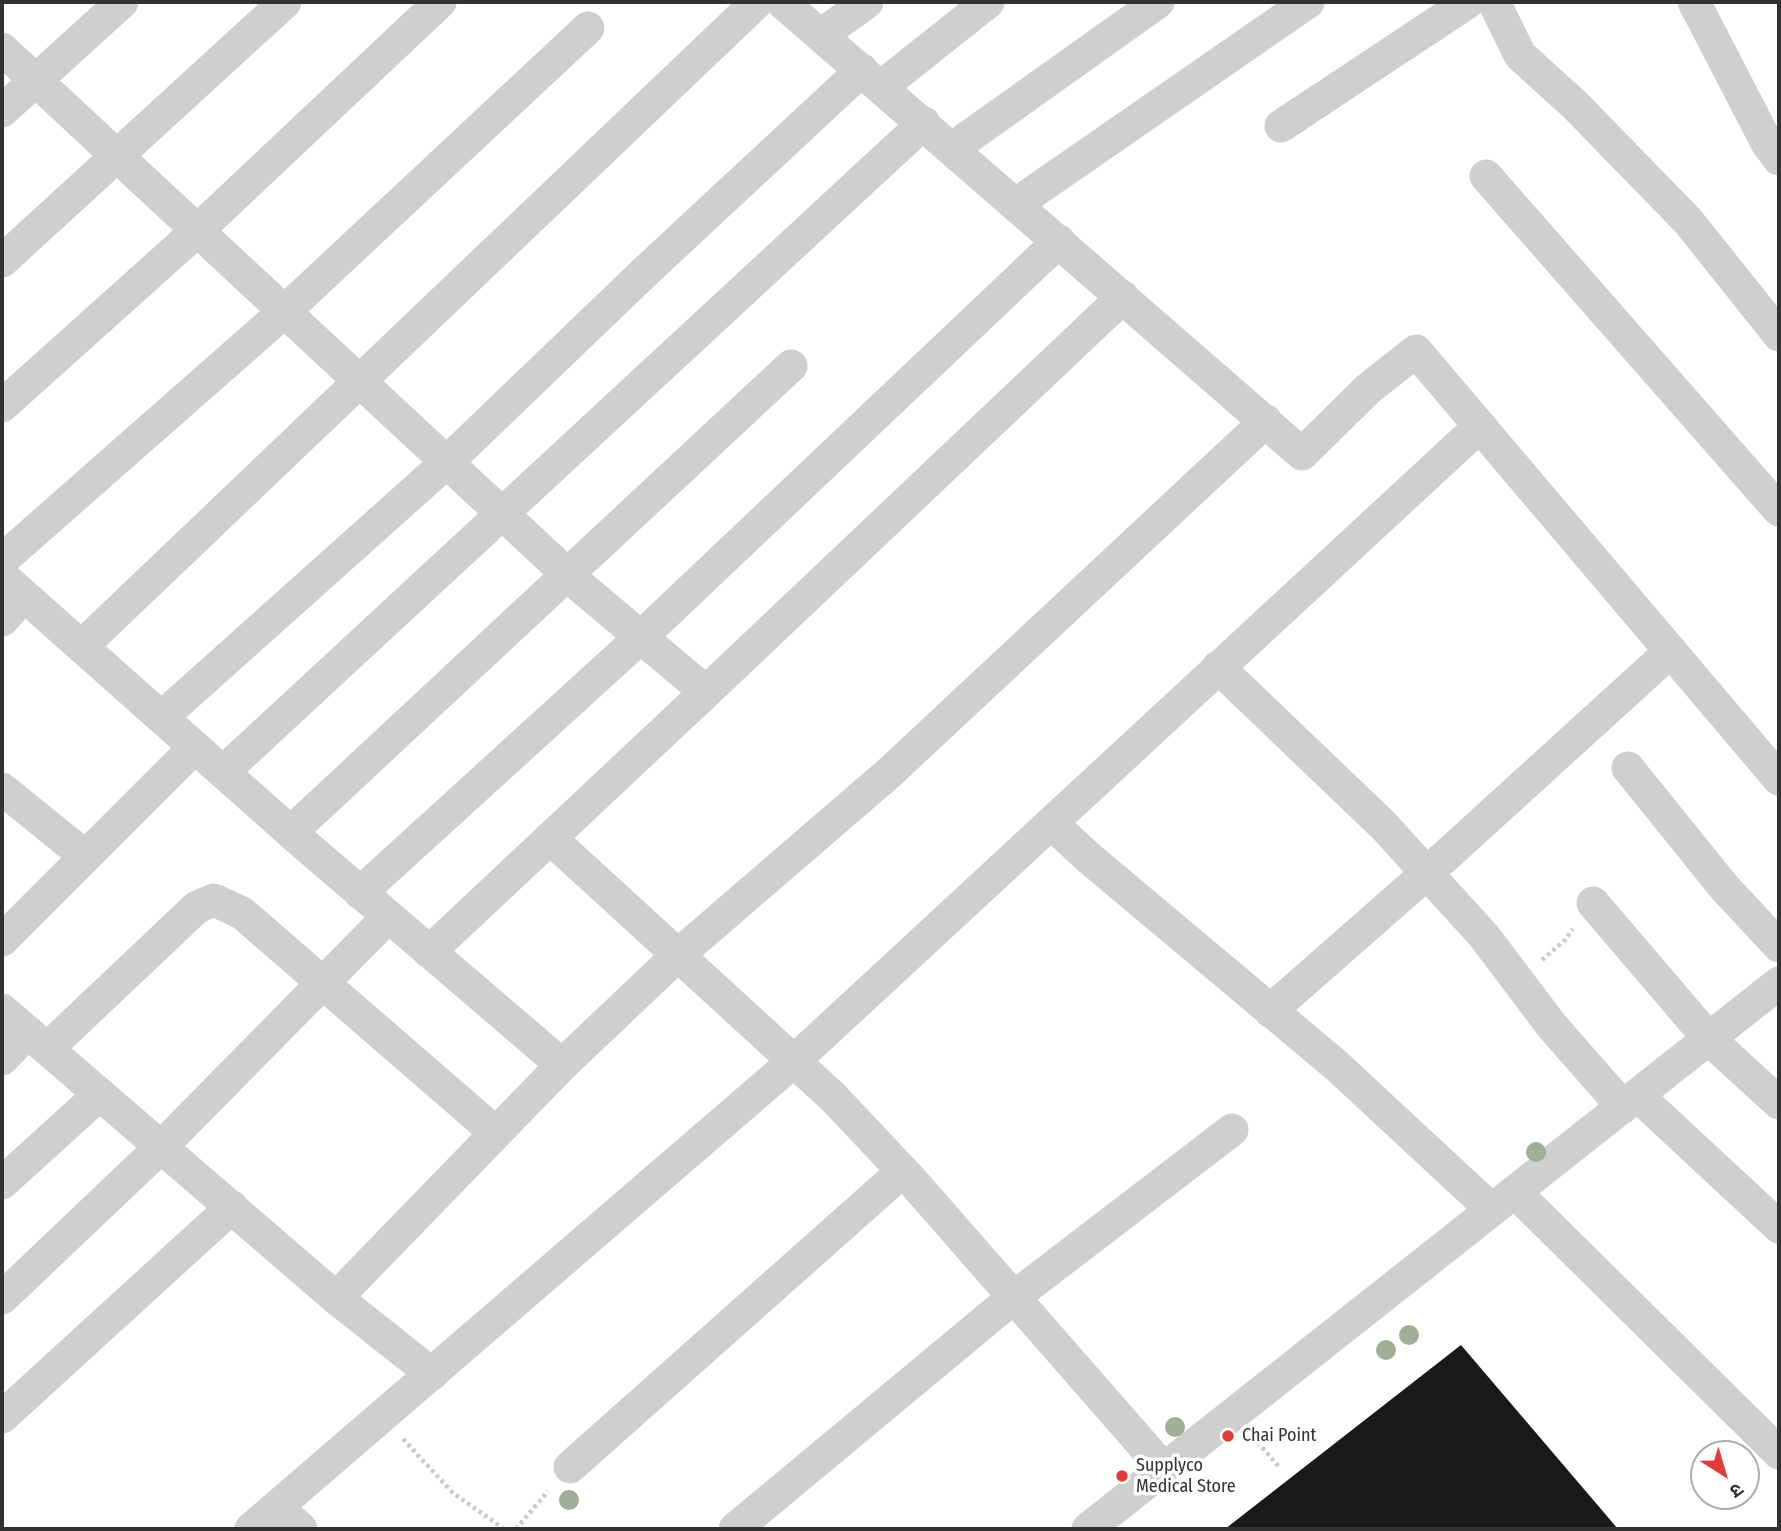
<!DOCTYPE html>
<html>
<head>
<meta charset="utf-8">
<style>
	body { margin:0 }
	#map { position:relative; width:1781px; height:1531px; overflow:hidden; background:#fff; font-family:"Fira Sans Condensed","Noto Sans Devanagari",sans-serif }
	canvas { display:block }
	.frame { position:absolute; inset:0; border:4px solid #323232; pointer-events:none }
	.north { position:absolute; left:1690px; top:1440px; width:70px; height:70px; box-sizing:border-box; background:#fff; border:2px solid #adadad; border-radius:50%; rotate:143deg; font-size:19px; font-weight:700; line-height:28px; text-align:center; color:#323232 }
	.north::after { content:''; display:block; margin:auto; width:24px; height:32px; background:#e33a3a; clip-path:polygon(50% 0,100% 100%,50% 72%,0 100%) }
</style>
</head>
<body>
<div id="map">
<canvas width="1781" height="1531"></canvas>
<div class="frame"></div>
<div class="north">उ</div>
</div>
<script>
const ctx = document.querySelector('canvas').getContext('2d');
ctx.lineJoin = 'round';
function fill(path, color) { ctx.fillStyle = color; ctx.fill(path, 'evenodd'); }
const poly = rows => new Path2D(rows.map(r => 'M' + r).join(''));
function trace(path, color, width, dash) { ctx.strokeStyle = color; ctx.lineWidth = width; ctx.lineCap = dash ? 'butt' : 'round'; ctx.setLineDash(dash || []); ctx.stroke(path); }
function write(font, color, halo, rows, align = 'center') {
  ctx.font = font + ' "Fira Sans Condensed",sans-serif'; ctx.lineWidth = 7; ctx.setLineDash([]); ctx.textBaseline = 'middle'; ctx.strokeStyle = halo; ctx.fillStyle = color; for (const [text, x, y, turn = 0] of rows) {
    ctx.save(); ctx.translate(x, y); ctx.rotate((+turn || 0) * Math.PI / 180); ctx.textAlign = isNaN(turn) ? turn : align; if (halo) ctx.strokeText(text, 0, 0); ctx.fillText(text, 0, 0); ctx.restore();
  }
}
const building = poly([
	[1461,1345,1618,1529,1225,1529]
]);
const path = poly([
	[1542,960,1565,940,1573,929],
	[1253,1437,1280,1468],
	[403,1439,453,1493,504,1529],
	[516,1529,548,1491]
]);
const street = poly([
	[782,2,1302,454,1368,389,1416,351,1779,779],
	[1494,2,1520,55,1575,105,1688,221,1779,335],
	[1694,2,1767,143,1779,159],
	[821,35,867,2],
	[2,49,580,586,706,692,429,952],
	[881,87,988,2],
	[2,111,122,2],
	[1281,126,1468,2],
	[953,148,1158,2],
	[1486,176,1779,510],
	[1016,204,1308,2],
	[2,261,285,2],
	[2,406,198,230,440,2],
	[2,560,285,311,588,28],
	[2,576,304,844,562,1065],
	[2,620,24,596],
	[82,646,757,2],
	[1218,667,1384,826,1484,936,1552,1026,1623,1107],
	[706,692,1123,297],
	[162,717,447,462,647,270,862,70],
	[1628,768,1724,887,1779,946],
	[223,772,924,123],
	[2,789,85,856],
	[1051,823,1089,858,1337,1066,1492,1210],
	[291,832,791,366],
	[550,838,833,1097,914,1183,1164,1469],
	[360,893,641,637,1059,241],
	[1593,903,1709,1039,1779,1103],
	[2,940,195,747],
	[2,1010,336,1298,432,1374],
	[1270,1011,1427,873,1671,651],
	[47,1049,197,907,214,900,242,913,496,1133],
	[2,1059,28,1032],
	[1637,1095,1779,1227],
	[2,1183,100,1094],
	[1515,1192,1779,1453],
	[2,1298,161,1147,388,917],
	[336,1298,562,1065,678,955,889,773,1266,421],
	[2,1417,232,1207],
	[570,1467,903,1171],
	[277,1507,301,1529],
	[251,1529,794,1061,1480,426],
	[735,1529,1014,1297,1232,1130],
	[1088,1529,1779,983]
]);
const trees = [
	[1536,1152],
	[1409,1335],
	[1386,1350],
	[1175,1427],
	[569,1500]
];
const markers = [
	[1228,1436,7,"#e33a3a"],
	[1122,1476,7,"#e33a3a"]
];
const poiNames = [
	["Chai Point",1242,1436],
	["Supplyco",1136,1466],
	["Medical Store",1136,1487]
];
fill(building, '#191919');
trace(path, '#ccc', 4.5, [3.5, 3.5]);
trace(street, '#cfcfcf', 33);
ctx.fillStyle = '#a0af95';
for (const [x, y] of trees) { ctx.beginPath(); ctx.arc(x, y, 10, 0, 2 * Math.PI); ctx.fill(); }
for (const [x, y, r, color] of markers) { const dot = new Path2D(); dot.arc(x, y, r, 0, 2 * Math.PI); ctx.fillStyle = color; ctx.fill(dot); trace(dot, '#fff', 2.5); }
write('18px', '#323232', '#fff', poiNames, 'left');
</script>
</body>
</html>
